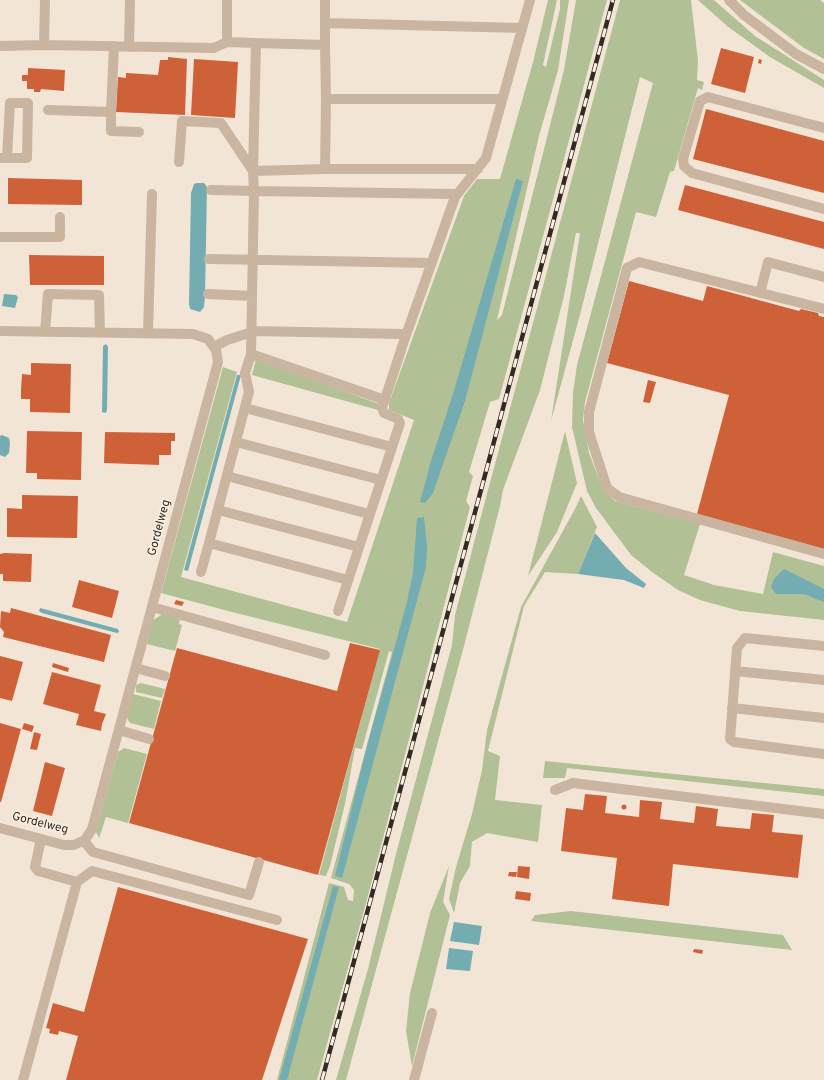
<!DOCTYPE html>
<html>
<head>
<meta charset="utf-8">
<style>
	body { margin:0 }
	canvas { display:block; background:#f2e5d6 }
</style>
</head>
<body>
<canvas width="824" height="1080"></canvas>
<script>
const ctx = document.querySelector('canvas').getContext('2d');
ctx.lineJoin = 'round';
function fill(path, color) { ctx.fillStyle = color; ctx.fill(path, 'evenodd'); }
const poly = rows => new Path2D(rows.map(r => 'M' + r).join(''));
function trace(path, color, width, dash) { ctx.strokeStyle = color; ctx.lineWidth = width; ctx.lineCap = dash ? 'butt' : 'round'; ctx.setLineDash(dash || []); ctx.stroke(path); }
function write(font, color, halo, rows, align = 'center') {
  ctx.font = font + ' Overpass,sans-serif'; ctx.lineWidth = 3; ctx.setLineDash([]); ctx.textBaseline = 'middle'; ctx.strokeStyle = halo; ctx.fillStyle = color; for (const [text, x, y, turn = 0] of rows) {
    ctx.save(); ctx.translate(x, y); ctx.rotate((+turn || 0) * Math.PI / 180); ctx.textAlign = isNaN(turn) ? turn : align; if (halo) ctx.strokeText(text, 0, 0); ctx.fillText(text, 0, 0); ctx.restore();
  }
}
const green = poly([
	[548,0,557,0,543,65,546,67,560,9,560,0,569,0,558,70,539,136,497,320,502,315,564,70,576,0,607,0,499,399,490,402,469,472,473,476,466,501,470,507,366,903,317,1080,277,1080,329,883,344,887,348,900,353,901,354,890,349,884,331,878,392,652,389,651,362,749,355,748,345,804,330,866,326,876,319,875,380,649,228,611,161,593,223,367,237,372,181,577,347,622,414,420,389,410,389,403,464,196,477,179,500,179,533,62],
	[620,0,691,0,698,61,697,80,704,82,702,90,698,88,674,171,670,172,656,217,636,212,585,402,583,420,589,453,603,490,615,501,700,524,684,575,714,585,763,594,773,552,824,566,824,620,740,611,700,600,678,590,652,572,631,555,596,508,587,491,572,427,573,393,577,365,653,83,640,77,581,311,551,421,580,233,576,233,564,296,540,390,503,490,500,506,464,646,346,1080,336,1080,368,969,397,850,452,645,455,615,484,505],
	[698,0,714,0,755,36,824,80,824,88,770,57,727,26],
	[740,0,820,0,824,3,824,59,804,48],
	[256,359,379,404,378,410,252,375],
	[565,431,577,483,557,532,528,576],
	[581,496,597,527,578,574,545,572,524,606,488,751,500,756,495,800,542,805,538,842,487,833,472,842,470,866,460,883,454,913,449,899,456,867,472,814,482,770,487,730,521,607,575,509],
	[163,614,180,619,179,624,182,625,175,651,147,644,153,620],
	[141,683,165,689,162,698,136,692,136,685],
	[133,694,161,701,154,729,130,723,128,720,127,717],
	[124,748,147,754,128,823,106,817,99,838,96,832,118,752],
	[545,761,824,789,824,796,567,768,565,778,543,778],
	[449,866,443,902,450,915,412,1066,406,1031,410,993,430,913],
	[571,911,783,935,792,950,531,921,535,915]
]);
const water = poly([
	[516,179,523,181,465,401,433,493,425,503,420,502,431,461,453,394],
	[197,183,204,183,207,187,205,296,204,307,200,312,190,309,189,304,191,193,194,184],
	[4,294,16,295,18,297,15,308,2,306],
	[106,344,108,347,107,411,105,413,102,412,103,346],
	[237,375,241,375,188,571,184,570],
	[2,435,9,438,10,443,9,453,5,457,0,455,0,436],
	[424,517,427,546,426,567,342,878,335,876,367,746,406,606,413,573,417,518],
	[595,533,626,568,646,584,644,588,624,580,578,574],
	[784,569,824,589,824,602,804,594,776,594,771,587,774,579],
	[40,608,118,629,119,632,117,633,42,613,39,611],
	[333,886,339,887,287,1080,279,1080],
	[454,922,482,926,479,945,450,941],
	[449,948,473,951,470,971,446,969]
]);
const building = poly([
	[721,48,754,57,745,93,711,84],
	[168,57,187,59,185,115,116,112,118,77,126,78,126,73,158,75,160,60,168,60],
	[194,59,238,62,235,118,191,115],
	[759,59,762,60,761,64,758,63],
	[28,68,65,70,64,91,41,89,40,92,34,92,34,89,27,89,27,81,22,81,22,75,28,75],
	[706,109,824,141,824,193,693,159],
	[8,178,82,180,82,205,8,204],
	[685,185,824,222,824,249,678,210],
	[29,255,104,256,104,285,30,285],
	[629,281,703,301,707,286,799,311,801,309,818,313,819,316,824,317,824,549,697,514,729,395,607,363],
	[31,363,71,364,70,413,30,412,30,399,21,399,21,390,22,374,31,375],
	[648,380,656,382,650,403,643,402],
	[27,431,82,432,81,480,37,479,37,473,26,473],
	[105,432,175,433,175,441,171,441,171,455,159,455,159,465,104,463],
	[22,495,78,496,77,538,7,537,7,508,22,509],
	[4,553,32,554,31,582,3,581,3,574,0,574,0,554],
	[79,580,119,591,112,618,72,607],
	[176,600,184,602,182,606,174,604],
	[11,608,111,635,104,662,3,637,4,632,0,627,1,611,10,613],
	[350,643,380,650,318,875,129,823,177,648,337,691],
	[0,656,23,662,12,701,0,698],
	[53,663,69,668,68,672,52,667],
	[52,672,101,685,94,711,106,714,102,724,101,731,76,725,79,714,43,704],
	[0,723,21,729,1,802,0,802],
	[24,723,34,726,32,732,22,729],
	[34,732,41,734,37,750,30,749],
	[45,762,65,768,52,816,33,811],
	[585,794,607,796,605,813,639,817,640,800,662,802,660,819,694,823,696,806,718,809,716,826,750,829,752,813,774,815,772,832,803,835,798,878,673,864,669,906,612,899,617,858,561,851,566,808,583,810],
	'621.5 807a2.5 2.5 0 1 1 5 0a2.5 2.5 0 1 1-5 0Z',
	[518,866,530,867,529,879,517,877],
	[509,872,517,872,516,877,508,876],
	[118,887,308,939,262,1080,66,1080,78,1036,59,1031,58,1035,49,1033,50,1029,46,1028,53,1003,84,1012],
	[516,891,531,893,530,901,515,899],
	[694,949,703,950,702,954,693,952]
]);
const minor = poly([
	[45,0,44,45,214,48,227,42],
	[227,0,227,42,256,43],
	[325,0,325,23,522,28],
	[729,0,744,15,796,54,824,69],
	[325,45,326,99],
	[0,46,44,45],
	[129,47,130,0],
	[48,110,111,112,114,46],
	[111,112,111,131,139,132],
	[824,128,708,97,700,101,683,159,684,166,692,173,824,209],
	[0,158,27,158,28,103,10,103,7,158],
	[179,162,182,121,221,123,253,171,254,191,211,190],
	[325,169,253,171,256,43,325,45,325,23],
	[478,169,325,169,326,99,502,99],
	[0,237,60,237,60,217],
	[209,259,431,263],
	[760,293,768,262,824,277],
	[208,294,252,296],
	[824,309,639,262,627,268,589,412,589,432,607,488,619,497,824,554],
	[0,331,193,334,208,339,216,350,218,362,92,829,85,840,74,845,64,845,0,828],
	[45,332,48,294,99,295,100,333],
	[148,333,152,194],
	[405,338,455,197,486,158,530,0],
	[214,347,227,340,255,331,401,334,405,338,382,408,384,413,398,419,400,423,338,611],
	[251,354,245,373,249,392,209,543,348,580],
	[385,400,251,354,254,191,457,194],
	[245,408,392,447],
	[236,442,381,480],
	[227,476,369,514],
	[218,510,359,547],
	[201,572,209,543],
	[152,607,325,655],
	[824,646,745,638,737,648,730,739,734,742,824,754],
	[136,668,165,676],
	[735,671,824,680],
	[732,708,824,718],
	[119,730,149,739],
	[555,790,573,783,824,814],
	[84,841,93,852,249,895,259,862],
	[77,882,92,871,277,920],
	[23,1080,77,882,38,871,35,867,41,839],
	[414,1080,432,1013]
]);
const rail = poly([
	[322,1080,613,0]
]);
const streetNames = [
	["Gordelweg",160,528,-75],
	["Gordelweg",40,824,14]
];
fill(green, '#b1c195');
fill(water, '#73acb1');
fill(building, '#ce6138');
trace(minor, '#cab5a1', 10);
trace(rail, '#342a24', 4.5);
trace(rail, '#faf0e2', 3, [9]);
write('12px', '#342a24', '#faf0e2', streetNames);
</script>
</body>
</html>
